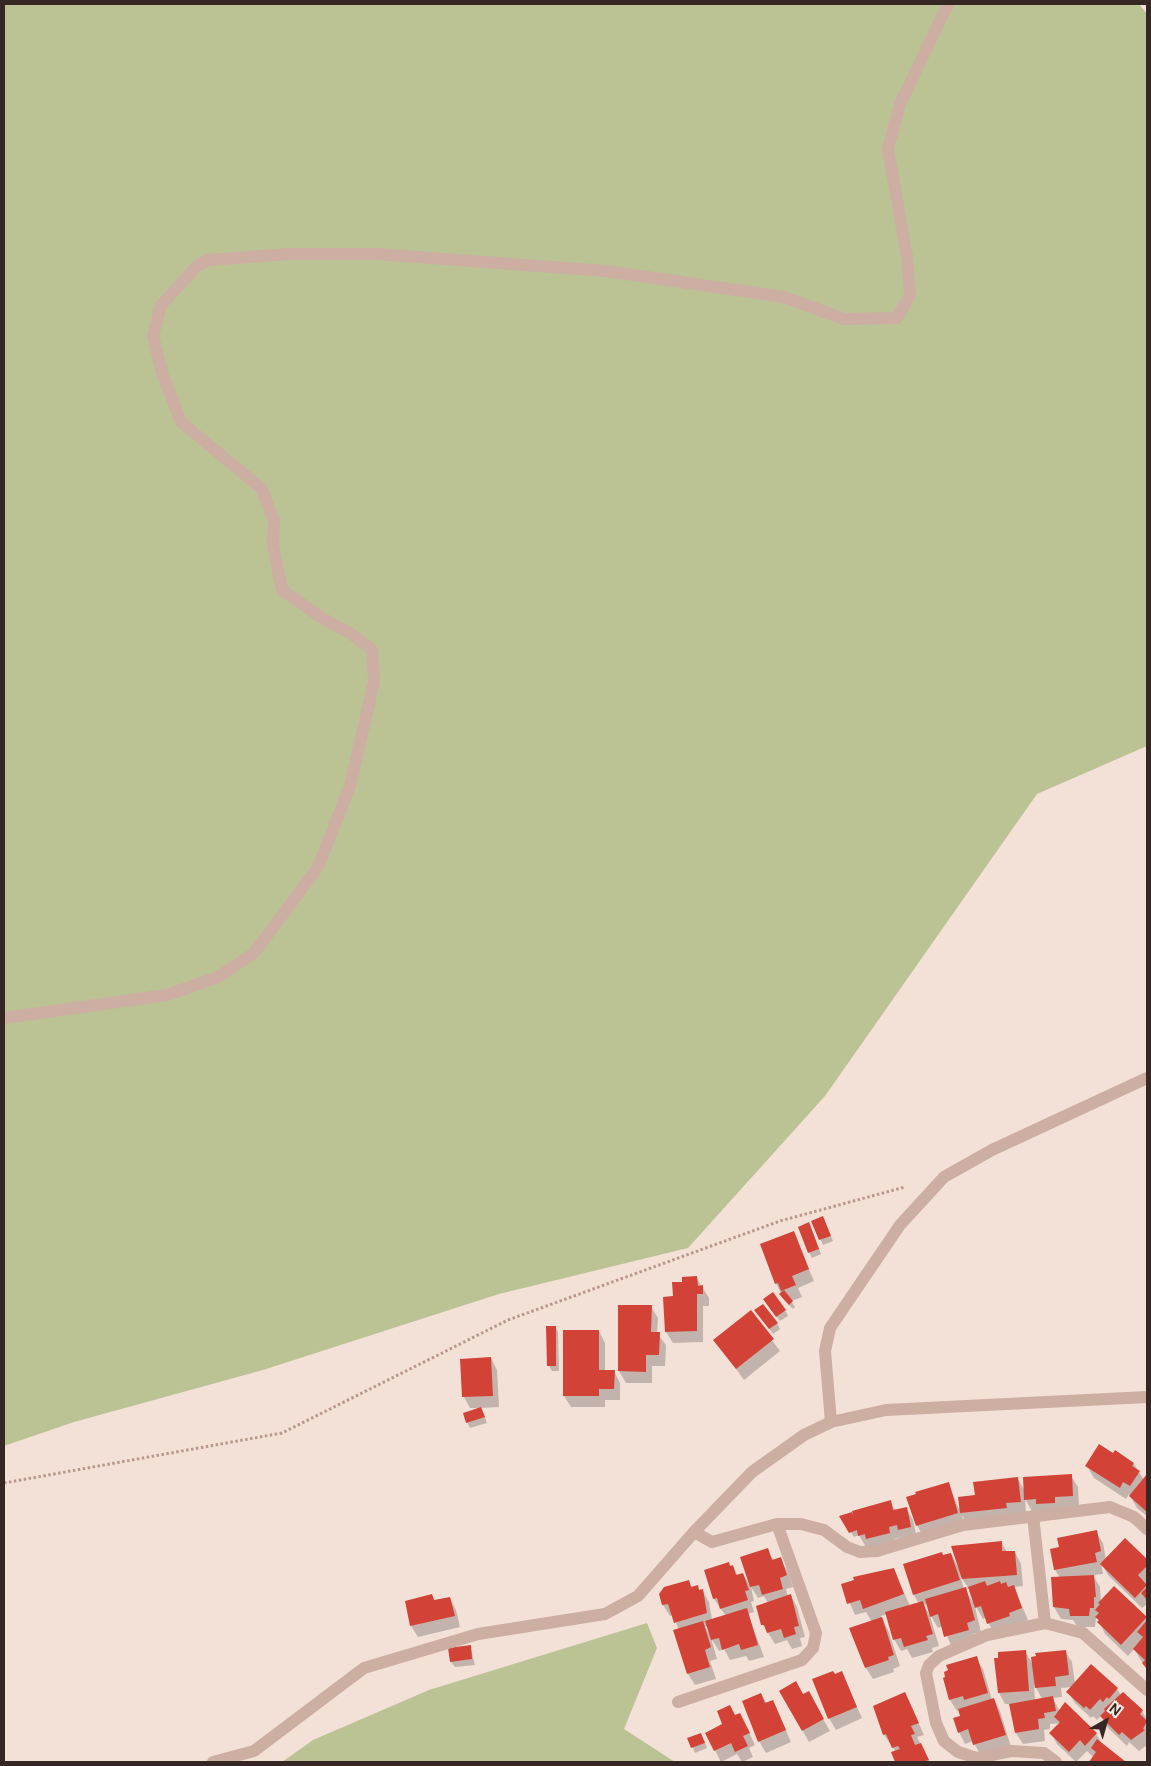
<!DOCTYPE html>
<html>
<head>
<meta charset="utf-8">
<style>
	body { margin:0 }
	#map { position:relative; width:1151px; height:1766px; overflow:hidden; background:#f3e1d7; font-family:"DM Sans",sans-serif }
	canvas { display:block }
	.frame { position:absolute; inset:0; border:5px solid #362725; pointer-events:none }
	.north { position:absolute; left:1081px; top:1696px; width:50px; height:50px; -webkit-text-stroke:4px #fbece3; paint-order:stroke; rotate:38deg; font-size:14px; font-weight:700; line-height:20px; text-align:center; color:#362725 }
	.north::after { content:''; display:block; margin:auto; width:18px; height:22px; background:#362725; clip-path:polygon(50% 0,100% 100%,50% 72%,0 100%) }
</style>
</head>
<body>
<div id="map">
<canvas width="1151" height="1766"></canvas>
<div class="frame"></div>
<div class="north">N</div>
</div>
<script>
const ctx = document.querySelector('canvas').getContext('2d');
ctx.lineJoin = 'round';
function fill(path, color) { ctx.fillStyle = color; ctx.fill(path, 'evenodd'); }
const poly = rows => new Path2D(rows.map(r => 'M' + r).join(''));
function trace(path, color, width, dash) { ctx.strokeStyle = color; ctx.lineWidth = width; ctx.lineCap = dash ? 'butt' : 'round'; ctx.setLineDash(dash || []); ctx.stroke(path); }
const green = poly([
	[4,4,1139,4,1147,14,1147,746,1037,794,825,1096,688,1248,499,1294,263,1370,74,1422,4,1446],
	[647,1623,657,1648,624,1729,675,1762,282,1762,313,1740,429,1690]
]);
const shadow = poly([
	[813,1221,825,1223,833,1241,823,1245],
	[809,1223,821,1254,812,1258,809,1252],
	[793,1233,814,1281,798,1288,802,1297,791,1301,795,1307,793,1309,784,1300,776,1283],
	[696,1277,709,1298,709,1306,703,1306,703,1342,673,1343,666,1332,675,1297,683,1283],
	[768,1305,785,1310,788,1316,780,1321],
	[620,1306,651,1307,658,1318,657,1333,666,1345,665,1366,652,1366,652,1383,626,1383,619,1371],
	[751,1312,780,1351,744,1380,715,1340],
	[759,1315,777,1323,780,1329,773,1334],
	[555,1327,558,1332,559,1371,552,1371,549,1366],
	[599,1331,605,1343,605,1371,614,1371,620,1383,620,1400,605,1400,605,1407,571,1407,564,1396],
	[491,1358,497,1370,499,1407,481,1408,487,1423,470,1428,467,1422,478,1408,470,1408,464,1397],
	[1114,1455,1134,1464,1144,1480,1147,1476,1147,1516,1137,1508,1129,1494,1126,1499,1094,1478,1087,1466],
	[1071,1476,1078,1487,1079,1507,1032,1511,1025,1499,1026,1513,967,1524,962,1515,964,1524,923,1536,917,1525,948,1483,959,1509,976,1497,1017,1478,1025,1491],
	[890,1502,896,1511,906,1508,913,1520,917,1539,903,1537,894,1539,896,1545,866,1547,859,1535,854,1537,841,1517,855,1520],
	[1096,1532,1103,1543,1106,1560,1125,1540,1147,1561,1147,1604,1142,1608,1108,1575,1101,1563,1103,1574,1093,1575,1100,1587,1101,1602,1114,1588,1147,1620,1147,1670,1134,1649,1128,1656,1105,1634,1098,1619,1096,1618,1095,1627,1078,1627,1073,1620,1061,1619,1054,1607,1060,1578,1055,1570,1060,1548],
	[1001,1542,1007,1552,1015,1552,1021,1564,1023,1586,1014,1587,1028,1620,995,1635,986,1618,983,1619,974,1603,981,1632,973,1634,975,1641,952,1648,943,1626,938,1628,931,1616,928,1604,924,1605,930,1616,939,1646,932,1648,933,1652,912,1658,907,1649,901,1651,894,1639,887,1614,881,1616,888,1630,900,1666,893,1669,894,1672,873,1679,866,1668,872,1622,866,1612,855,1615,842,1585,894,1570,910,1606,919,1604,914,1595,905,1565,951,1554,958,1567],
	[960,1576,970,1590,973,1602,964,1589],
	[767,1549,774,1561,780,1559,787,1570,793,1587,786,1589,788,1597,791,1596,797,1607,805,1637,800,1638,802,1646,792,1649,787,1640,775,1644,763,1625,768,1603,764,1596,758,1598,751,1587,754,1601,751,1602,754,1612,748,1614,764,1657,749,1661,746,1656,730,1660,724,1649,719,1651,711,1638,717,1659,710,1661,716,1679,695,1685,688,1674,675,1631,679,1630,673,1615,670,1616,663,1605,661,1594,689,1581,692,1588,702,1590,709,1602,712,1620,726,1616,714,1599,706,1571,733,1566,738,1576,743,1574,750,1586],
	[708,1626,710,1635,705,1627],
	[432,1596,435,1602,450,1598,456,1610,460,1627,418,1637,411,1626],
	[470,1646,475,1665,455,1667,451,1662],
	[1025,1651,1033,1665,1065,1651,1072,1662,1075,1684,1091,1666,1117,1689,1121,1695,1142,1711,1147,1720,1147,1745,1139,1751,1129,1742,1127,1746,1108,1728,1101,1716,1097,1720,1093,1716,1091,1718,1075,1703,1068,1692,1072,1687,1061,1688,1062,1697,1053,1698,1060,1712,1065,1704,1096,1734,1103,1745,1124,1762,1090,1762,1094,1758,1087,1751,1076,1762,1057,1744,1051,1733,1061,1723,1050,1724,1050,1729,1044,1730,1045,1741,1023,1744,1016,1733,1010,1704,1005,1704,999,1693],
	[1034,1684,1042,1699,1035,1700],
	[976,1658,983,1669,992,1700,994,1699,1000,1711,1011,1747,981,1756,973,1741,965,1744,959,1732,961,1717,959,1710,957,1711,950,1700,944,1679],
	[841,1672,862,1718,836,1730,829,1718,834,1675],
	[781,1692,803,1696,808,1693,830,1731,809,1742],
	[905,1693,924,1735,917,1737,930,1762,896,1762,892,1753,896,1752,884,1735,874,1706],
	[761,1694,767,1704,773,1701,791,1742,766,1753,759,1741],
	[735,1717,746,1726,755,1745,749,1748,753,1757,742,1762,737,1754,721,1762,715,1750],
	[689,1739,704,1740,707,1748,695,1753]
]);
const building = poly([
	[823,1216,831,1236,819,1240,811,1221],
	[809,1222,819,1249,808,1253,798,1227],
	[794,1231,809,1269,792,1276,796,1285,781,1291,778,1283,775,1284,760,1244],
	[697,1276,698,1286,703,1285,703,1294,697,1294,697,1331,665,1332,663,1297,673,1296,672,1282,682,1282,682,1277],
	[784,1290,793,1301,789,1305,779,1294],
	[773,1292,786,1310,776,1317,763,1299],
	[763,1304,778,1323,769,1329,754,1310],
	[618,1305,652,1305,651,1332,660,1332,659,1355,646,1355,646,1372,618,1371],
	[751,1310,774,1339,736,1369,713,1340],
	[546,1326,556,1326,556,1366,547,1366],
	[563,1330,599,1330,599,1370,615,1370,614,1389,599,1389,599,1396,563,1396],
	[491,1357,493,1396,462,1397,460,1359],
	[481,1407,485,1417,466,1423,463,1413],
	[1099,1444,1113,1453,1115,1450,1134,1463,1132,1466,1140,1471,1130,1486,1123,1482,1120,1488,1085,1466],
	[1072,1474,1073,1496,1055,1497,1055,1503,1036,1504,1036,1499,1024,1500,1023,1477],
	[1147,1474,1147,1512,1129,1496],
	[1018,1477,1021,1502,1006,1503,1007,1508,960,1513,958,1497,975,1495,973,1482],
	[949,1482,958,1513,916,1526,906,1497,916,1494,915,1492],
	[891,1500,893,1510,907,1507,911,1527,898,1530,897,1525,889,1527,890,1533,866,1539,865,1534,858,1536,857,1530,849,1533,839,1516,852,1512,854,1517,852,1511],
	[1097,1530,1101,1551,1095,1553,1097,1562,1054,1570,1050,1549,1059,1547,1057,1538],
	[1125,1538,1147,1559,1147,1566,1138,1575,1147,1585,1135,1598,1100,1564],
	[1002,1541,1002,1551,1015,1551,1017,1575,962,1579,951,1546],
	[768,1548,772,1560,781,1557,787,1575,780,1578,783,1589,762,1595,759,1585,750,1587,740,1557],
	[942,1552,943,1555,951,1553,960,1580,913,1595,903,1564],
	[729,1562,730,1566,733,1565,736,1575,743,1573,749,1590,745,1591,748,1600,720,1609,717,1598,713,1599,704,1570],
	[894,1568,904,1594,863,1609,860,1600,847,1604,841,1584,854,1580,853,1577],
	[1094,1575,1096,1597,1094,1597,1094,1608,1090,1608,1089,1616,1070,1616,1069,1609,1053,1607,1051,1577],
	[689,1580,691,1587,698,1585,699,1590,703,1589,707,1613,674,1623,668,1604,662,1605,659,1594,664,1587],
	[985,1581,987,1586,1000,1581,1001,1584,1006,1582,1008,1587,1014,1585,1022,1608,1009,1613,1010,1616,987,1624,981,1606,975,1608,968,1587],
	[1114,1586,1147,1617,1121,1645,1097,1622,1099,1620,1095,1617,1099,1613,1095,1610,1100,1604,1098,1603],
	[966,1587,975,1620,967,1623,969,1630,944,1637,938,1614,930,1617,925,1599],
	[1147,1587,1147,1600,1141,1593],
	[432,1594,434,1600,450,1597,455,1616,410,1626,405,1601],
	[791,1594,799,1626,794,1627,796,1634,784,1638,781,1629,767,1633,764,1625,761,1625,756,1606],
	[923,1601,933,1634,926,1636,928,1640,904,1647,901,1638,893,1640,885,1612],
	[747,1608,758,1645,741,1650,739,1644,722,1650,719,1638,711,1640,705,1621],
	[882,1617,894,1655,888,1657,889,1660,865,1668,849,1628],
	[1147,1620,1147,1669,1142,1663,1145,1660,1133,1649,1143,1637,1137,1632],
	[703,1621,711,1647,705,1650,710,1667,687,1674,673,1630],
	[471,1645,472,1659,450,1662,448,1648],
	[1026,1650,1029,1691,998,1693,994,1658,998,1658,998,1652],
	[1066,1650,1069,1675,1055,1677,1056,1686,1035,1688,1031,1657,1036,1656,1035,1653],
	[977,1656,988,1693,964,1700,963,1696,949,1700,943,1678,945,1677,944,1672,948,1670,946,1665],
	[1091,1664,1118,1688,1109,1699,1107,1697,1103,1702,1100,1699,1090,1710,1086,1706,1084,1708,1066,1692],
	[833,1671,835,1674,842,1671,857,1707,828,1719,812,1679],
	[796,1681,803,1694,809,1691,824,1719,802,1731,779,1691],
	[905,1692,919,1723,911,1726,915,1734,911,1735,915,1745,921,1743,929,1760,922,1762,895,1762,891,1752,900,1749,898,1746,892,1748,886,1734,883,1735,873,1706],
	[1123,1692,1143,1710,1140,1714,1147,1721,1143,1729,1145,1730,1131,1740,1122,1732,1119,1735,1100,1716,1105,1711,1104,1709],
	[761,1693,765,1703,773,1700,786,1730,758,1742,742,1701],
	[1053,1696,1056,1711,1044,1713,1045,1718,1038,1719,1039,1729,1015,1733,1009,1704],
	[994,1698,1006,1735,973,1745,968,1729,958,1733,953,1718,960,1716,958,1709],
	[1065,1702,1097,1733,1085,1746,1080,1740,1069,1752,1049,1733,1060,1722,1054,1717],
	[730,1705,735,1715,740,1713,750,1733,743,1736,748,1746,735,1752,731,1743,714,1751,705,1733,722,1724,717,1711],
	[701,1733,705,1743,691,1748,687,1738],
	[1097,1739,1126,1762,1089,1762,1096,1752,1091,1748]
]);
const path = poly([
	[4,1483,282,1433,508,1320,780,1221,905,1187]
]);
const minor = poly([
	[4,1018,167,995,218,977,254,953,318,867,350,786,374,682,372,650,350,633,322,618,282,590,273,545,274,522,262,489,181,422,162,373,153,336,161,305,198,265,209,260,289,254,377,254,606,271,784,297,844,319,897,318,910,295,907,257,888,149,900,104,948,4],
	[831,1422,886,1410,1147,1397],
	[1033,1516,1045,1623],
	[694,1532,712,1542,777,1524,801,1524,824,1530,847,1547,860,1552,877,1551,963,1525,1110,1507,1134,1517,1147,1529],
	[678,1702,802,1660,813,1648,816,1633,777,1524],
	[213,1762,254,1751,364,1668,478,1634,605,1614,638,1596,694,1532,752,1472,804,1435,831,1422,825,1351,830,1328,900,1225,944,1177,992,1150,1147,1078],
	[1056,1762,1044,1753,1011,1751,977,1758,958,1752,944,1741,936,1723,926,1673,929,1665,939,1656,987,1635,1045,1623,1083,1633,1147,1690]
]);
fill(green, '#bbc395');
fill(shadow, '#0003');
fill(building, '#d24236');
trace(path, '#b8988c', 3, [2.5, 2.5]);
trace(minor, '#ccaea2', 12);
</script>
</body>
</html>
